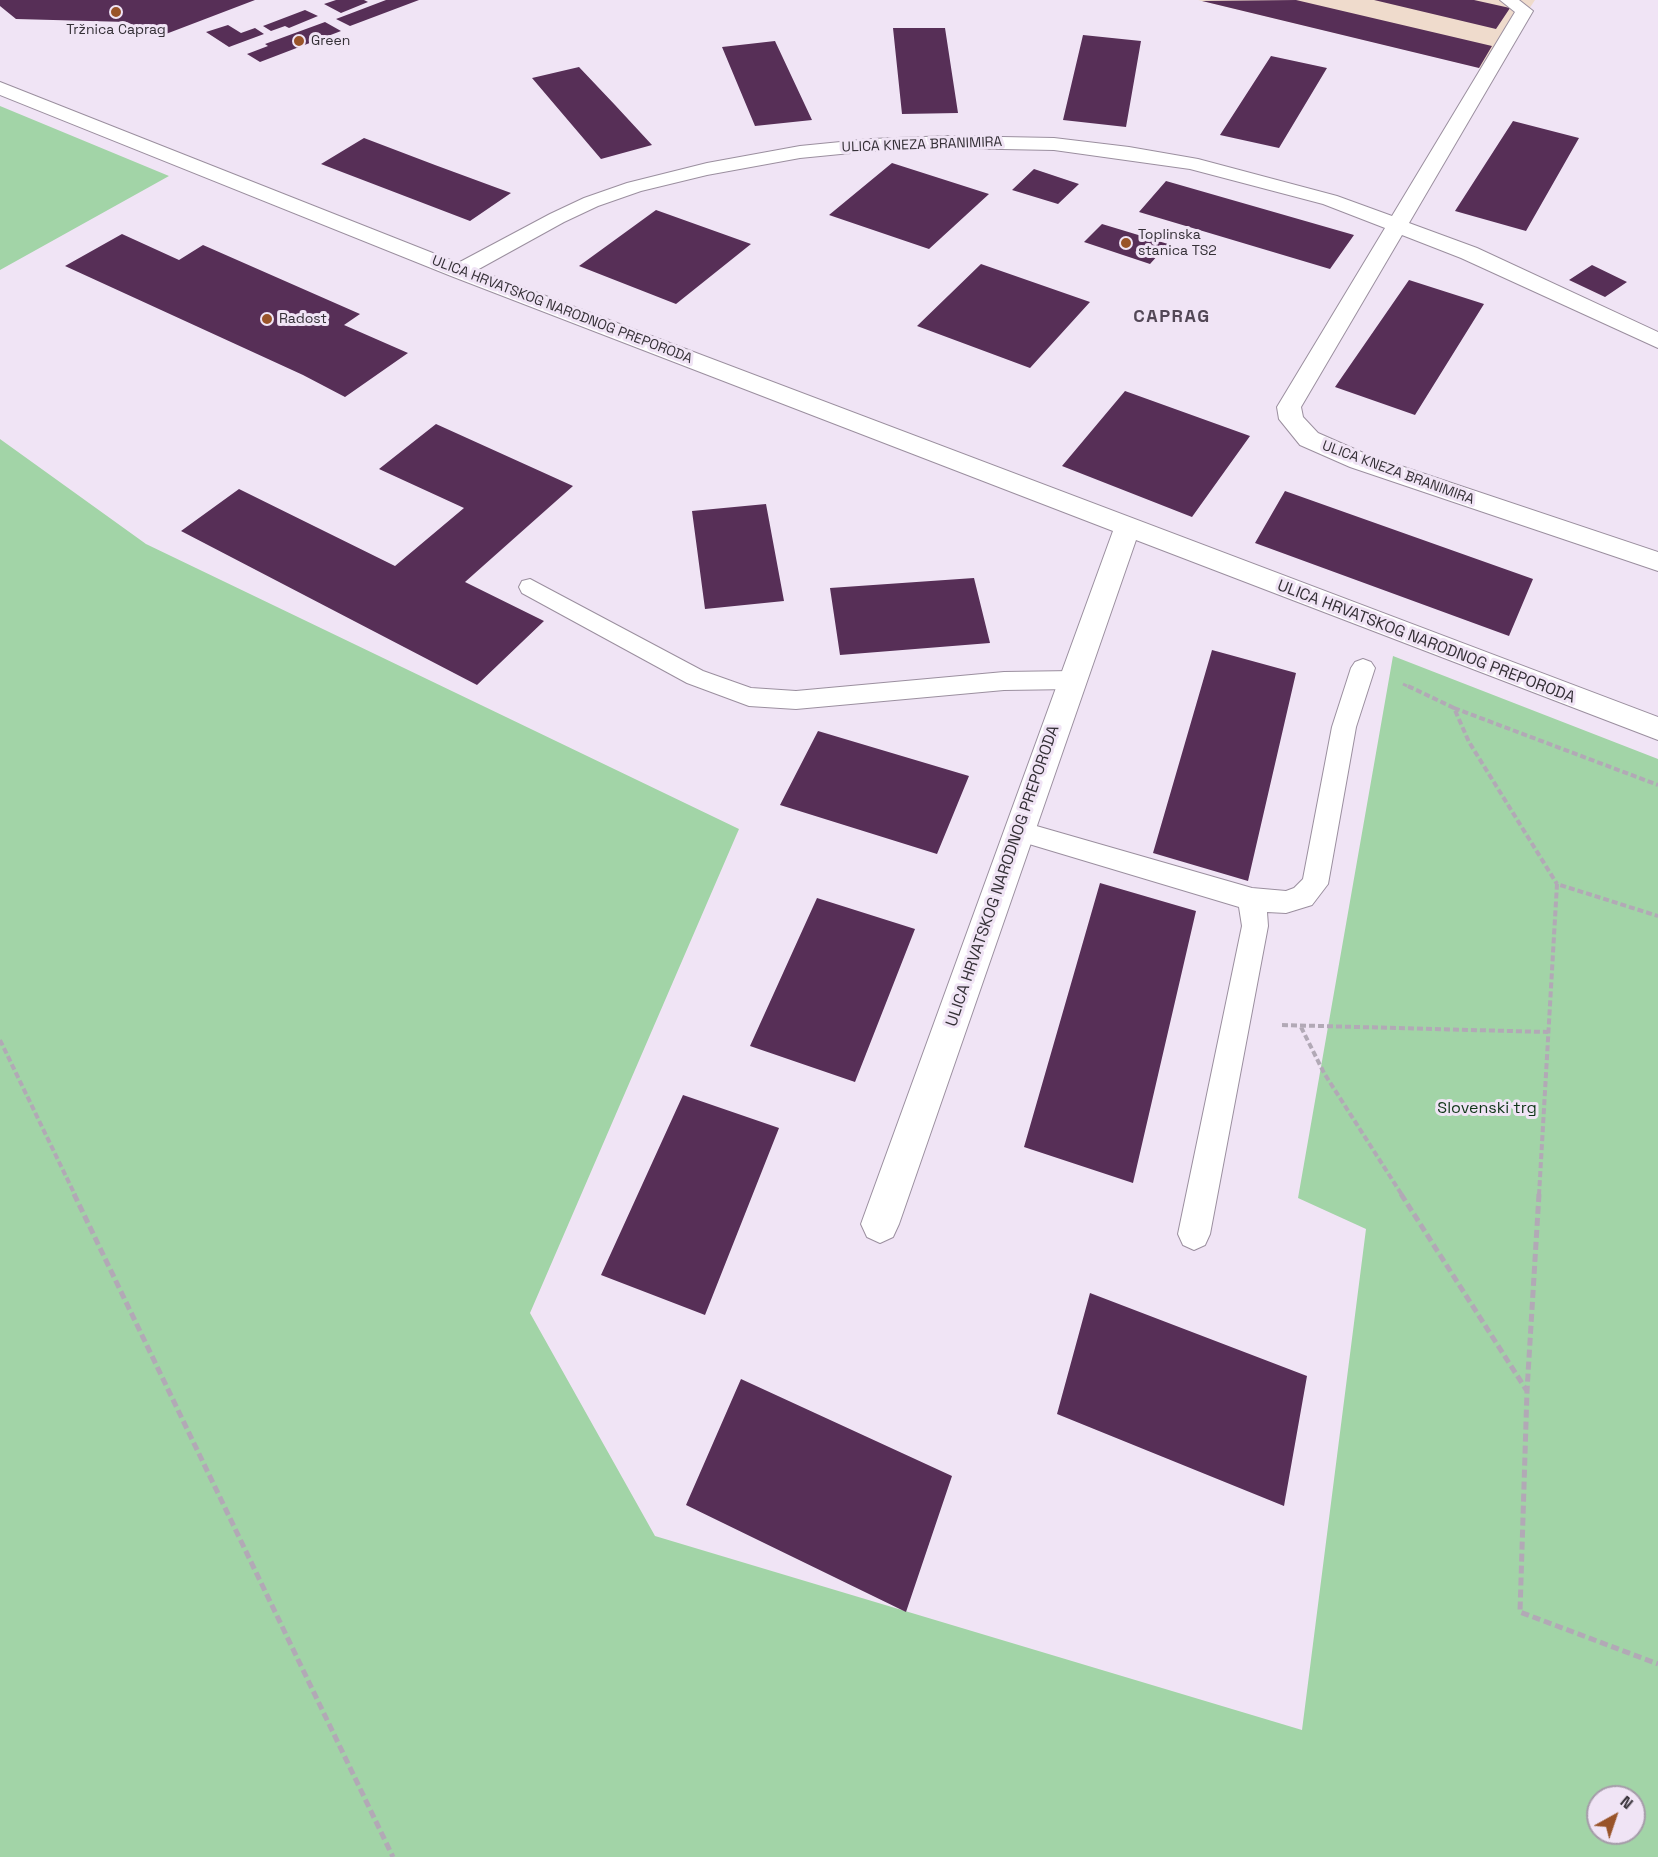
<!DOCTYPE html>
<html>
<head>
<meta charset="utf-8">
<style>
	body { margin:0 }
	#map { position:relative; width:1658px; height:1857px; overflow:hidden; background:#f0e4f5; font-family:"Space Grotesk",sans-serif }
	canvas { display:block }
	.north { position:absolute; left:1586px; top:1785px; width:60px; height:60px; box-sizing:border-box; background:#f0e4f5; border:2px solid #a59ca9; border-radius:50%; rotate:40deg; font-size:16px; font-weight:700; line-height:24px; text-align:center; color:#353037 }
	.north::after { content:''; display:block; margin:auto; width:21px; height:27px; background:#995429; clip-path:polygon(50% 0,100% 100%,50% 72%,0 100%) }
</style>
</head>
<body>
<div id="map">
<canvas width="1658" height="1857"></canvas>
<div class="north">N</div>
</div>
<script>
const ctx = document.querySelector('canvas').getContext('2d');
ctx.lineJoin = 'round';
function fill(path, color) { ctx.fillStyle = color; ctx.fill(path, 'evenodd'); }
const poly = rows => new Path2D(rows.map(r => 'M' + r).join(''));
function trace(path, color, width, dash) { ctx.strokeStyle = color; ctx.lineWidth = width; ctx.lineCap = dash ? 'butt' : 'round'; ctx.setLineDash(dash || []); ctx.stroke(path); }
function write(font, color, halo, rows, align = 'center') {
  ctx.font = font + ' "Space Grotesk",sans-serif'; ctx.lineWidth = 6; ctx.setLineDash([]); ctx.textBaseline = 'middle'; ctx.strokeStyle = halo; ctx.fillStyle = color; for (const [text, x, y, turn = 0] of rows) {
    ctx.save(); ctx.translate(x, y); ctx.rotate((+turn || 0) * Math.PI / 180); ctx.textAlign = isNaN(turn) ? turn : align; if (halo) ctx.strokeText(text, 0, 0); ctx.fillText(text, 0, 0); ctx.restore();
  }
}
const industrial = poly([
	[1198,0,1535,0,1489,70]
]);
const green = poly([
	[0,106,169,176,0,270],
	[0,439,146,544,739,829,530,1313,655,1536,1302,1730,1366,1229,1298,1198,1393,656,1658,759,1658,1857,0,1857],
	[1598,1797,1634,1797,1634,1833,1598,1833]
]);
const building = poly([
	[0,0,255,0,158,37,127,22,16,19,0,6],
	[336,0,364,0,368,2,341,13,324,4],
	[386,0,419,0,350,26,336,19],
	[1296,0,1492,46,1479,68,1202,1],
	[1374,0,1474,0,1510,8,1496,29],
	[305,10,318,16,289,28,285,26,271,31,263,26],
	[325,22,341,31,260,62,247,54,268,46,265,44],
	[228,25,241,33,255,28,264,34,229,47,206,32],
	[893,28,945,28,958,113,902,114],
	[1083,35,1141,41,1126,127,1063,120],
	[775,41,812,120,755,126,722,47],
	[1271,56,1327,68,1279,148,1220,135],
	[579,67,615,105,652,145,601,159,532,78],
	[1513,121,1579,138,1526,231,1455,211],
	[364,138,435,165,511,193,470,221,321,164],
	[892,163,989,194,929,249,829,215],
	[1034,169,1079,184,1058,204,1012,190],
	[1166,181,1354,235,1330,269,1139,212],
	[656,210,751,244,676,304,579,266],
	[1102,224,1168,244,1150,264,1084,242],
	[122,234,179,260,203,245,360,314,344,325,408,353,345,397,303,375,65,266],
	[981,264,1090,302,1030,368,917,326],
	[1592,265,1627,282,1605,297,1569,280],
	[1409,280,1484,304,1415,415,1335,387],
	[1125,391,1250,436,1192,517,1062,466],
	[436,424,573,486,465,582,544,621,477,685,181,531,239,489,395,566,464,508,379,469],
	[1285,491,1533,579,1509,636,1255,543],
	[766,504,784,601,705,609,692,511],
	[974,578,990,643,840,655,830,588],
	[1212,650,1296,673,1248,881,1153,853],
	[818,731,969,776,937,854,780,805],
	[1100,883,1196,911,1133,1183,1024,1147],
	[817,898,915,929,855,1082,750,1046],
	[683,1095,779,1128,705,1315,601,1275],
	[1090,1293,1307,1376,1284,1506,1057,1414],
	[741,1379,952,1476,906,1612,686,1505]
]);
const pathFar2 = poly([
	[1403,684,1411,688]
]);
const pathFar1 = poly([
	[1408,686,1454,708,1469,742,1557,884],
	[1454,708,1658,785],
	[1282,1025,1548,1032],
	[1301,1027,1324,1073,1402,1195],
	[0,1040,75,1195],
	[1539,1195,1557,884,1658,916]
]);
const path = poly([
	[74,1194,393,1857],
	[1401,1194,1527,1391],
	[1539,1194,1527,1391,1520,1612,1658,1664]
]);
const lane = poly([
	[530,579,703,671,751,688,796,691,1004,672,1073,671,1081,674,1085,680,1081,686,1073,689,1004,690,796,709,749,706,687,683,522,593,519,587,522,581,530,579],
	[1363,659,1371,662,1375,668,1356,727,1328,884,1312,905,1286,913,1267,912,1268,926,1210,1234,1205,1245,1194,1250,1183,1245,1178,1234,1242,926,1239,907,1019,841,1010,838,1006,831,1010,824,1019,821,1252,888,1286,891,1294,888,1303,879,1332,727,1351,668,1355,662,1363,659]
]);
const street = poly([
	[1500,0,1519,0,1533,11,1409,223,1477,248,1658,332,1658,348,1461,258,1402,235,1301,407,1303,417,1318,433,1368,455,1658,552,1658,571,1350,467,1300,445,1279,419,1277,407,1385,228,1323,204,1190,169,1054,150,950,148,871,151,800,158,707,175,641,191,598,206,564,222,477,270,1658,717,1658,740,1136,540,899,1224,893,1237,880,1243,867,1237,861,1224,1113,531,451,276,0,95,0,82,458,263,550,214,584,198,627,183,707,163,800,146,871,139,950,136,1054,138,1129,147,1198,159,1337,196,1392,216,1515,12,1500,0]
]);
const markers = [
	[116,12,6,"#995429"],
	[299,41,6,"#995429"],
	[1126,243,6,"#995429"],
	[267,319,6,"#995429"]
];
const farPoinames = [
	["Tržnica Caprag",116,30,"center"],
	["Green",311,41],
	["Toplinska",1138,235],
	["stanica TS2",1138,251],
	["Radost",279,319]
];
const farStreetnames = [
	["ULICA KNEZA BRANIMIRA",922,145,-2],
	["ULICA HRVATSKOG NARODNOG PREPORODA",562,310,21],
	["ULICA KNEZA BRANIMIRA",1398,473,20]
];
const streetNames = [
	["ULICA HRVATSKOG NARODNOG PREPORODA",1426,642,21],
	["ULICA HRVATSKOG NARODNOG PREPORODA",1003,876,-71]
];
const parkNames = [
	["Slovenski trg",1487,1109]
];
const farDistrictnames = [
	["CAPRAG",1172,317]
];
fill(industrial, '#efdbcc');
fill(green, '#a2d4a7');
fill(building, '#572f57');
trace(lane, '#9b8f9f', 2);
trace(street, '#9b8f9f', 2);
trace(pathFar2, '#b2a9b6', 3, [4.5, 2]);
trace(pathFar1, '#b2a9b6', 4, [6, 3]);
trace(path, '#b2a9b6', 5, [8, 4]);
fill(lane, '#fff');
fill(street, '#fff');
for (const [x, y, r, color] of markers) { const dot = new Path2D(); dot.arc(x, y, r, 0, 2 * Math.PI); ctx.fillStyle = color; ctx.fill(dot); trace(dot, '#f0e4f5', 2); }
write('14px', '#353037', '#f0e4f5', farPoinames, 'left');
write('14px', '#353037', '#f0e4f5', farStreetnames);
write('16px', '#353037', '#f0e4f5', streetNames);
write('16px', '#103618', '#f0e4f5', parkNames);
ctx.letterSpacing = '1.5px';
write('bold 18px', '#524756', '#f0e4f5', farDistrictnames);
ctx.letterSpacing = '0px';
</script>
</body>
</html>
